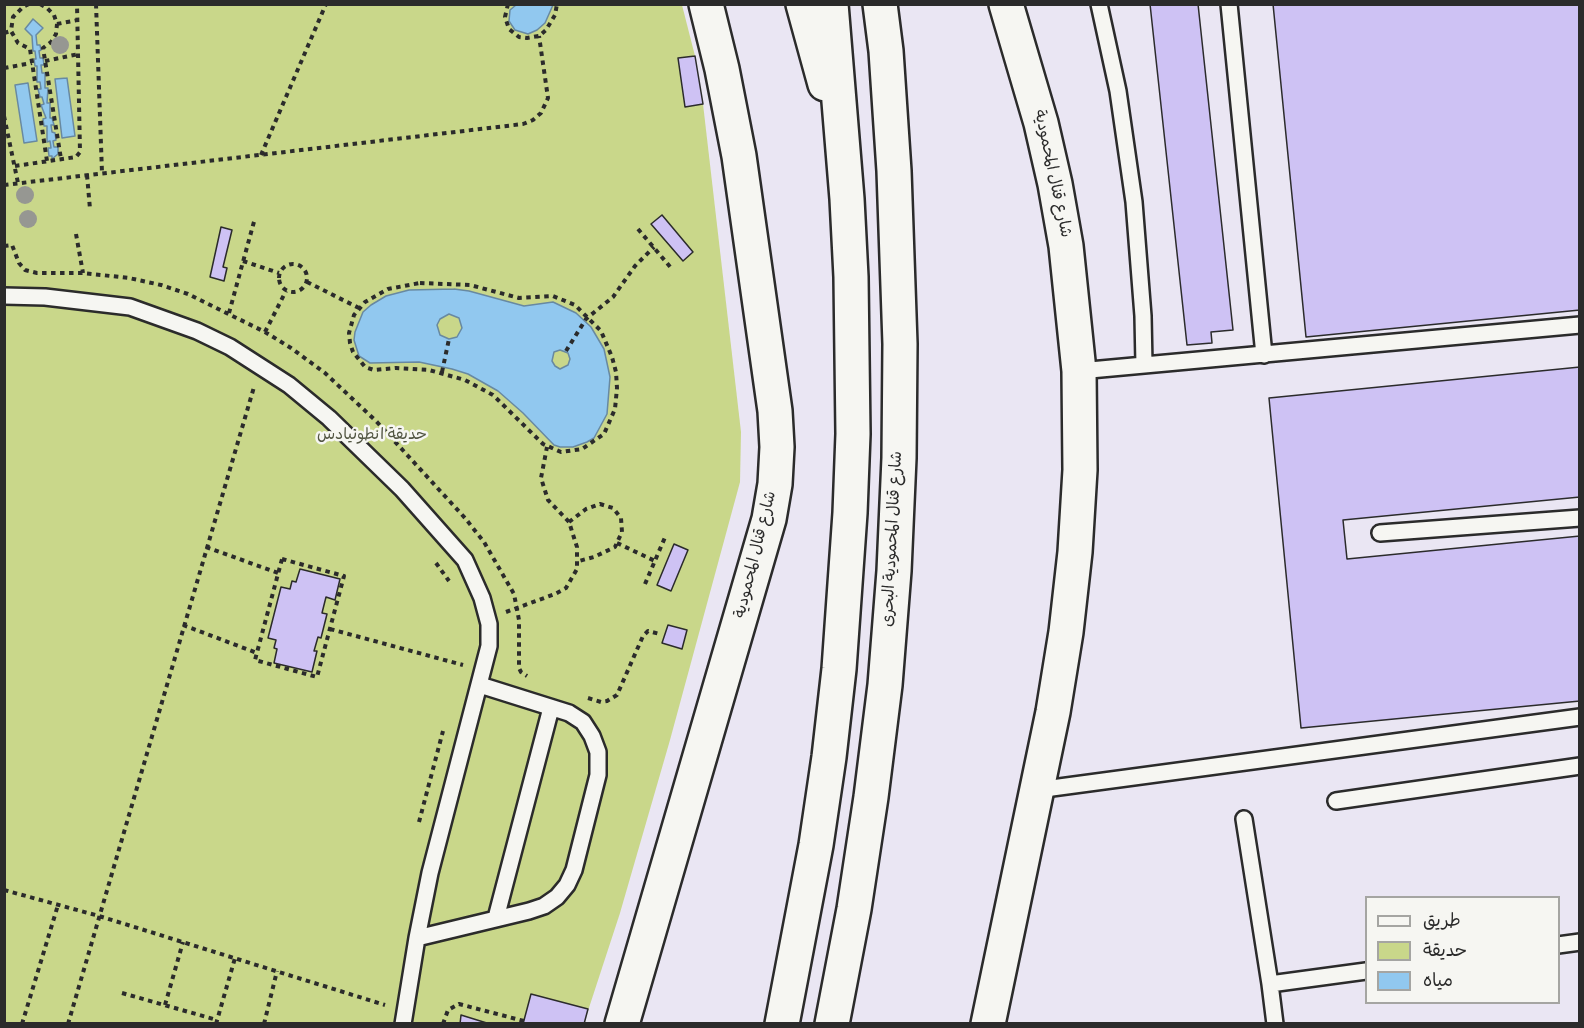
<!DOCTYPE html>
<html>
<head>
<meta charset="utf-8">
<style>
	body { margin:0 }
	#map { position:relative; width:1584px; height:1028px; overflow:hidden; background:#eae6f3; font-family:"Gochi Hand","Playpen Sans Arabic",sans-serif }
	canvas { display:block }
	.frame { position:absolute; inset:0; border:6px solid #2b2b2b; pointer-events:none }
	.legend { position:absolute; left:1365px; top:896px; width:195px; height:108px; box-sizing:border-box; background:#f6f6f2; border:2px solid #a5a5a2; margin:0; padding:8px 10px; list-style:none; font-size:18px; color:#2b2b2b }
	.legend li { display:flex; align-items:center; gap:12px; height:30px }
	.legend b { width:30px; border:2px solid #a5a5a2 }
</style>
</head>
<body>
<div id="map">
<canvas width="1584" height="1028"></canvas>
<div class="frame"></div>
<ul class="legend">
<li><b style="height:8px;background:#f6f6f2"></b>طريق</li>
<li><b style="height:16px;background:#c9d78a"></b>حديقة</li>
<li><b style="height:16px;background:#91c8ef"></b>مياه</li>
</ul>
</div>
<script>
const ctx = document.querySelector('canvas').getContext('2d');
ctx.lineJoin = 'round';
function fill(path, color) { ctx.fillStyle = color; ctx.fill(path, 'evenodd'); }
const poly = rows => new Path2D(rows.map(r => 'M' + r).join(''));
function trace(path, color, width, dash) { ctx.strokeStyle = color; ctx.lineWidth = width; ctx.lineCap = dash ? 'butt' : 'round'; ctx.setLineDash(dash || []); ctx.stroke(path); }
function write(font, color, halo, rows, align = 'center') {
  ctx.font = font + ' "Gochi Hand","Playpen Sans Arabic",sans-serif'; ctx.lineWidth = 5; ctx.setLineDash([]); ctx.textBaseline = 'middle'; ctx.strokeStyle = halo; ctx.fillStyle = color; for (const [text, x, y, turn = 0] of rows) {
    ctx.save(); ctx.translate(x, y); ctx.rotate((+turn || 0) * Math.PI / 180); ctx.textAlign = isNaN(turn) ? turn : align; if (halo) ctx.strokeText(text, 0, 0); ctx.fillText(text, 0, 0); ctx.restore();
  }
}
const green = poly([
	[5,5,682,5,695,56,703,104,741,432,740,482,670,740,620,913,584,1023,5,1024]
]);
const water = poly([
	[516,5,516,4,553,5,545,23,537,30,528,34,515,30,509,21,510,10,516,5],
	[33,19,43,28,36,35,37,45,40,45,41,50,39,51,40,58,43,58,44,65,41,65,42,73,45,73,45,88,48,88,47,103,50,103,50,118,52,118,54,125,51,125,52,132,55,133,56,140,53,141,54,147,58,147,58,154,52,159,52,156,49,156,48,148,51,148,50,141,47,142,47,126,44,126,43,119,46,118,41,105,44,104,42,97,40,97,38,89,41,89,40,82,37,82,37,66,35,66,34,59,36,59,35,51,33,51,32,36,25,29,33,19],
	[67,78,75,136,62,138,55,79,67,78],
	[28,83,37,141,24,143,15,85,28,83],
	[454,289,469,291,524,306,553,302,576,313,591,327,604,349,610,377,607,414,594,438,587,442,573,447,560,447,554,445,523,413,498,391,468,374,452,369,419,362,370,363,359,356,354,340,355,332,363,312,371,305,386,296,409,290,454,289],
	[449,314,459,318,462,328,457,337,449,339,440,335,437,325,440,319,449,314],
	[560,350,568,353,570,359,568,365,560,369,555,366,552,361,554,352,560,350]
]);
const building = poly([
	[1150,4,1198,4,1233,330,1211,332,1212,343,1187,345,1150,4],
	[1273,4,1580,4,1580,310,1306,337,1273,4],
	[695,56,703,104,685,107,678,58,695,56],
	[662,215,693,252,683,261,651,224,662,215],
	[221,227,232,230,223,267,227,268,224,281,210,277,221,227],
	[1580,367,1580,497,1343,520,1347,559,1580,536,1580,701,1301,728,1269,398,1580,367],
	[674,544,688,550,671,591,657,585,674,544],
	[300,569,340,579,335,600,326,597,322,613,327,614,321,638,318,637,314,651,317,651,312,672,274,663,277,649,274,648,276,640,268,638,281,587,290,589,292,581,296,582,300,569],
	[668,625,687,630,682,649,662,643,668,625],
	[531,994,588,1009,584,1024,523,1024,531,994],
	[461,1015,490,1024,460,1024,461,1015]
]);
const path = poly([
	[29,4,23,7,13,17,11,31,18,43,30,49,47,161],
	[40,4,47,8,54,15,57,24,56,34,51,42,43,48,61,159],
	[96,4,102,173],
	[508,4,505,17,509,29,519,37,527,38,539,36,546,30,555,15,557,4],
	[57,24,78,20],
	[4,33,11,31],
	[45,61,79,54],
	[4,68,32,63],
	[4,116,18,183],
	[261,155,326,4],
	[15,166,76,157,80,152,77,4],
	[87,175,90,209],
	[4,185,523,124,533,120,541,113,548,98,539,36],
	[638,229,672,269],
	[76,234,83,273],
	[4,246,12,245,19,263,25,270,37,273,83,273,129,278,161,285,188,294,265,332,291,348,325,373,376,421,465,518,484,542,514,594,519,620,519,668,521,672,527,676],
	[243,261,279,273],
	'279 278a14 14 0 1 1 28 0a14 14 0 1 1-28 0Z',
	[307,282,359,308],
	[420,283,470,285,519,298,553,296,575,305,601,331,612,357,616,372,617,388,615,409,604,434,582,449,561,452,543,444,493,395,465,380,429,370,396,368,374,370,365,367,353,352,350,343,349,333,354,315,365,302,388,289,420,283],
	[229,313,255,218],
	[265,332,286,291],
	[566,351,586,319,613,297,635,266,654,247],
	[442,372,449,339],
	[569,522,586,509,600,504,613,508,621,518,622,532,615,547,594,557,579,561],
	[617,543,655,561],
	[206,547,278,573],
	[282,559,344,576,317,677,255,660,282,559],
	[436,563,449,581],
	[645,584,666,535],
	[506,612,555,594,566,588,577,569,577,547,569,522,548,500,541,478,547,447],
	[183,625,257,653],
	[330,629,463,665],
	[588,698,601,702,607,701,617,695,643,636,648,631,660,634],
	[419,822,443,731],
	[4,890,99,916,385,1005],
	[122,993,217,1020],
	[165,1005,183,942],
	[22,1024,58,905],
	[68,1024,254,387],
	[216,1024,235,958],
	[264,1024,277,971],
	[443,1024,448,1010,459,1004,524,1021]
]);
const lane = poly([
	[1099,4,1118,91,1134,202,1143,316,1144,365],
	[1229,4,1264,355],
	[4,296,45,297,130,307,197,331,230,347,289,385,329,418,402,489,465,560,482,598,489,624,489,646,430,873,417,938,403,1024],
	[1079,371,1580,325],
	[1380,533,1580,518],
	[1037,790,1580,717],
	[1336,801,1580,766],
	[1244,819,1270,984],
	[496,918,551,708],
	[417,938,529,911,544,906,557,897,567,885,574,870,598,775,598,752,592,736,583,722,569,713,480,685],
	[1558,945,1580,942],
	[1275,1024,1270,984,1366,971]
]);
const secondary = poly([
	[803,4,825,84],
	[622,1024,769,519,775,484,777,447,775,411,739,156,722,69,706,4],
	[782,1024,816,845,829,757,839,669,850,513,853,434,851,277,847,199,831,4],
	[832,1024,854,909,871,797,885,685,894,571,899,458,900,344,894,171,886,51,880,4],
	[988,1024,1053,712,1066,632,1075,552,1080,470,1079,371,1066,246,1055,184,1041,123,1006,4]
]);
const trees = [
	[60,45],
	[25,195],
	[28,219]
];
const streetNames = [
	["شارع قنال المحمودية",1051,174,78],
	["شارع قنال المحمودية البحرى",894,539,-87],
	["شارع قنال المحمودية",757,555,-76]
];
const parkNames = [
	["حديقة انطونيادس",372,437]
];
fill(green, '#c9d78a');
fill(water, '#91c8ef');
trace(water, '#6889a1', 1.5);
fill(building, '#cec2f4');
trace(building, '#2b2b2b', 1.5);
trace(lane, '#2b2b2b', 20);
trace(secondary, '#2b2b2b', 38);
trace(path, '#2b2b2b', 4, [4.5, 4.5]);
trace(lane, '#f6f6f2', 15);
trace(secondary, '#f6f6f2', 33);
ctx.fillStyle = '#969792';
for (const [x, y] of trees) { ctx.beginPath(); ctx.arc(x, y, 9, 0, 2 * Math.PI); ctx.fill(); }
write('16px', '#2b2b2b', '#f6f6f2', streetNames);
write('16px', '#525643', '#f6f6f2', parkNames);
</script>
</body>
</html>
